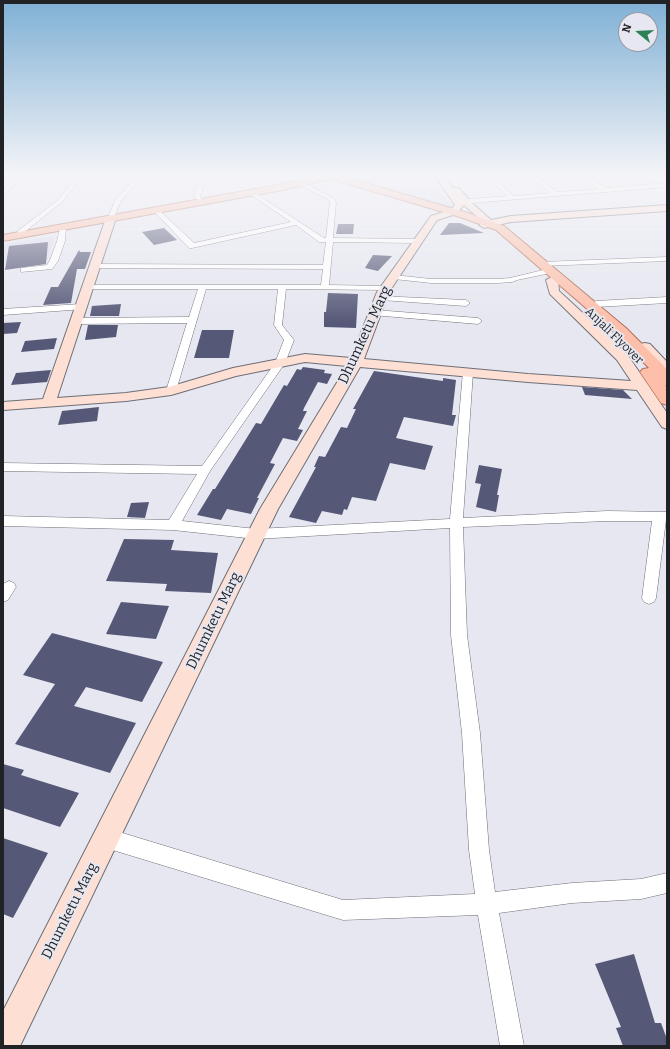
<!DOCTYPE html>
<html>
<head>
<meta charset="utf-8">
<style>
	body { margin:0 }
	#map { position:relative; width:670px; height:1049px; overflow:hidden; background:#e6e7f0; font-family:Bitter,serif }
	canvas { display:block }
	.frame { position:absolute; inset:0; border:4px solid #212225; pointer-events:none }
	.north { position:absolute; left:618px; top:12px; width:40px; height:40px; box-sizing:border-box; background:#e6e7f0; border:1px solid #97989f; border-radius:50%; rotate:288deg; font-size:11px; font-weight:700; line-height:16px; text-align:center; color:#212225 }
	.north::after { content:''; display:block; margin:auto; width:14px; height:18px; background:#2c8256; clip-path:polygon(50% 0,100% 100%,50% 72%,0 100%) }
</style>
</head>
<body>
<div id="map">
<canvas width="670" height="1049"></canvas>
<div class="frame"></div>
<div class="north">N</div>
</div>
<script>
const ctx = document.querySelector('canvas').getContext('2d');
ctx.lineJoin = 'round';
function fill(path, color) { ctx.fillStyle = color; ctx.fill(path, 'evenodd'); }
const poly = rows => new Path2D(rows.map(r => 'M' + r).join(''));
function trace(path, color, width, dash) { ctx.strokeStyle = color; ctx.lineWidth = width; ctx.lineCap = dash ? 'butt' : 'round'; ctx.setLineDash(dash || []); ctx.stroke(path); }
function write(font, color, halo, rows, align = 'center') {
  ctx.font = font + ' Bitter,serif'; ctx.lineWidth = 4; ctx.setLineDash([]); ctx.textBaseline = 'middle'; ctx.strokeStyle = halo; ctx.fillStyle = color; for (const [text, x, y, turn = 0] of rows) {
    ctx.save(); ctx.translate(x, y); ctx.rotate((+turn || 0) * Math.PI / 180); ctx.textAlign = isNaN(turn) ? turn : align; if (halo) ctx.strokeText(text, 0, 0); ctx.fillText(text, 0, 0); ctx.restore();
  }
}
const built = poly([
	[429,176,442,194,454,206,448,208,348,177],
	[55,236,48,260,6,264,3,262,3,244]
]);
const building = poly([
	[449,223,460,223,484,233,440,235],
	[338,224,354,224,353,234,336,234],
	[164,228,177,240,154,245,142,232],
	[48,242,46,264,5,270,9,246],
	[79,250,80,252,91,252,85,269,77,269,71,303,43,305,51,287,58,287],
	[373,255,392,256,378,271,365,268],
	[328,293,358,294,356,328,324,327,324,312,326,312],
	[121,304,119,316,90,316,92,306],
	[21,322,17,333,3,334,3,323],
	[88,325,118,325,116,337,85,340],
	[202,330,234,330,229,358,194,358],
	[57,338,54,349,21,352,25,341],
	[303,367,325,370,324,373,332,374,327,384,318,382,304,408,303,411,307,411,298,429,303,430,297,441,283,438,270,463,275,464,257,498,259,498,251,514,227,509,221,520,197,515,213,489,215,489,256,423,261,424,284,385,287,386,297,369,301,370],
	[51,370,47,382,11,385,16,373],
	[374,371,443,381,443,378,456,380,452,415,456,415,453,426,404,417,396,438,433,446,425,470,390,463,376,501,352,497,347,510,344,509,342,515,322,511,316,523,289,517,316,467,314,467,319,456,325,457,341,427,347,428,356,409,353,409],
	[582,387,623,390,632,399,585,395],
	[99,407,97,421,58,425,62,411],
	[479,465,502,469,497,495,499,495,496,512,476,507,481,484,475,483],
	[149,502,145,518,127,517,131,503],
	[124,539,174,540,171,550,218,553,211,593,165,591,167,584,106,581],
	[121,602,169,606,156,639,106,634],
	[52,633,163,662,142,702,86,687,74,706,136,723,110,773,15,744,55,684,23,675],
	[3,764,24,770,21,775,79,793,60,827,3,808],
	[3,838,48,853,13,918,3,914],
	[634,954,655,1023,661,1023,667,1039,667,1046,623,1046,616,1028,621,1027,595,964]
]);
const street = poly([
	[18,176,25,176,3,195,3,190,18,176],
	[77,176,83,176,62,202,22,234,18,234,17,233,19,230,58,200,77,176],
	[137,176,143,176,121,201,113,219,109,219,108,218,115,200,137,176],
	[201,176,207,176,200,197,204,201,201,203,194,197,201,176],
	[529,176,536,176,557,192,599,189,581,176,588,176,606,188,667,183,667,187,459,204,456,202,459,200,507,196,492,182,491,181,494,179,514,196,550,193,529,176],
	[301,182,332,197,336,202,333,238,419,239,423,241,419,243,333,242,329,285,385,286,389,288,388,290,286,289,282,325,294,340,285,363,210,471,182,521,256,529,450,519,463,372,468,369,473,372,463,518,607,511,667,512,656,598,654,602,649,604,644,602,642,598,652,521,607,521,463,527,467,635,480,733,489,850,495,892,572,883,641,879,667,873,667,893,641,899,572,903,499,913,524,1046,500,1046,478,915,343,920,106,848,99,845,96,838,99,831,106,828,343,900,475,894,469,850,462,733,451,635,450,528,256,539,173,530,3,526,3,516,169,520,197,474,3,471,3,463,202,466,275,363,284,340,274,325,278,289,206,289,176,391,171,394,166,391,187,323,76,324,72,321,76,318,189,317,198,289,85,289,84,287,88,285,321,285,323,269,95,268,91,266,95,264,323,265,326,242,319,242,296,225,192,248,189,248,154,211,159,210,194,243,291,222,250,194,250,192,252,191,324,238,326,238,330,202,328,199,299,185,299,183,301,182],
	[63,226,66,228,65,241,58,261,52,269,21,272,21,268,47,265,50,260,57,241,60,228,63,226],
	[667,257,667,261,542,266,538,264,542,262,667,257],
	[543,270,547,272,546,274,517,280,512,282,498,283,431,283,394,279,390,277,394,275,431,279,498,279,510,278,543,270],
	[378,296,466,300,470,303,466,306,381,300,377,298,378,296],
	[667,297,667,303,596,307,592,304,596,301,667,297],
	[81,304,84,305,85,307,84,309,3,315,3,309,81,304],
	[375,310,478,318,482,321,478,324,372,315,371,313,375,310],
	[9,581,14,583,16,587,8,600,3,602,3,584,9,581]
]);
const secondary = poly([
	[435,176,443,176,453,188,459,188,471,202,491,220,511,216,667,205,667,211,511,222,484,228,479,225,483,222,464,205,456,214,437,220,389,292,364,359,528,374,631,381,617,360,550,294,546,280,552,277,558,280,559,291,627,354,667,413,667,429,662,427,637,390,528,382,360,367,278,509,20,1046,3,1046,3,1011,260,509,347,366,305,362,236,376,171,395,126,401,3,410,3,402,43,399,106,218,111,215,116,218,57,398,126,393,169,387,233,368,305,354,351,358,377,292,431,216,450,210,455,205,435,176],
	[645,343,650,344,667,362,667,374,662,373,640,350,639,347,640,344,645,343]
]);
const primary = poly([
	[318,176,341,176,468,213,504,226,626,328,662,364,667,370,667,386,665,385,667,388,667,405,661,403,640,372,643,369,649,368,616,334,496,230,460,217,331,179,283,190,3,241,3,235,283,184,318,176]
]);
const farStreetnames = [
	["Anjali Flyover",614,336,44]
];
const streetNames = [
	["Dhumketu Marg",365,335,-65],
	["Dhumketu Marg",214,621,-64],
	["Dhumketu Marg",70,911,-63]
];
fill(built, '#dbdded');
fill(building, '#565877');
trace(street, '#6e6f76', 1);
trace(secondary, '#6e6f76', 2);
trace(primary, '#af6d56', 2);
fill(street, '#fff');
fill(secondary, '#fedfd4');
fill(primary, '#fdbfa9');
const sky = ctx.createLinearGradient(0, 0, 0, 323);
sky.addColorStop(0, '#7fb0d5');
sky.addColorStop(0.54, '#f4f4f8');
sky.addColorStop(1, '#f4f4f800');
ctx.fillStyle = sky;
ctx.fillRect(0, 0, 670, 323);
write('12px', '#212225', '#e6e7f0', farStreetnames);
write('14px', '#212225', '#e6e7f0', streetNames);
</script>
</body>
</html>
